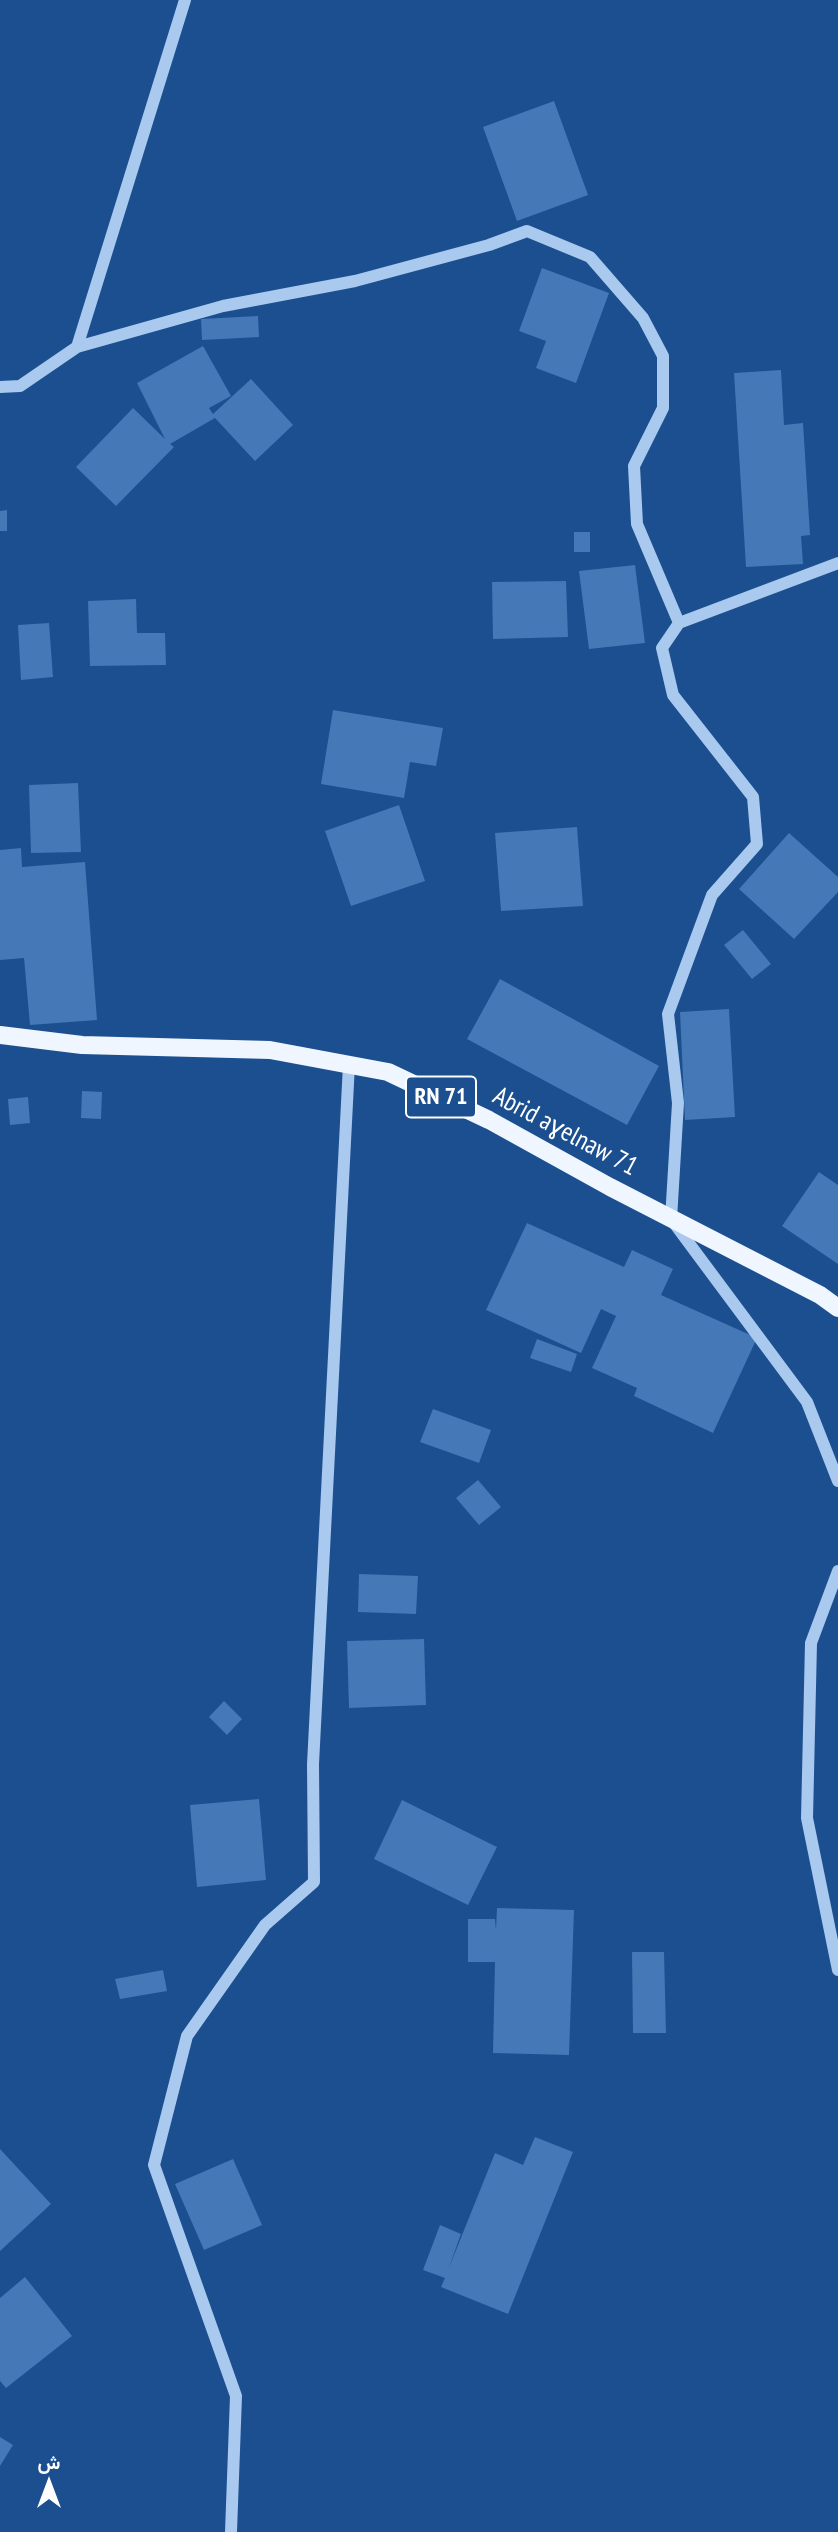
<!DOCTYPE html>
<html>
<head>
<meta charset="utf-8">
<style>
	body { margin:0 }
	#map { position:relative; width:838px; height:2532px; overflow:hidden; background:#1b4f8f; font-family:"PT Sans Narrow",Vazirmatn,sans-serif }
	canvas { display:block }
	.north { position:absolute; left:14px; top:2448px; width:70px; height:70px; -webkit-text-stroke:5px #1b4f8f; paint-order:stroke; rotate:0deg; font-size:19px; font-weight:700; line-height:28px; text-align:center; color:#fff }
	.north::after { content:''; display:block; margin:auto; width:24px; height:32px; background:#fff; clip-path:polygon(50% 0,100% 100%,50% 72%,0 100%) }
</style>
</head>
<body>
<div id="map">
<canvas width="838" height="2532"></canvas>
<div class="north">ش</div>
</div>
<script>
const ctx = document.querySelector('canvas').getContext('2d');
ctx.lineJoin = 'round';
function fill(path, color) { ctx.fillStyle = color; ctx.fill(path, 'evenodd'); }
const poly = rows => new Path2D(rows.map(r => 'M' + r).join(''));
function trace(path, color, width, dash) { ctx.strokeStyle = color; ctx.lineWidth = width; ctx.lineCap = dash ? 'butt' : 'round'; ctx.setLineDash(dash || []); ctx.stroke(path); }
function write(font, color, halo, rows, align = 'center') {
  ctx.font = font + ' "PT Sans Narrow",sans-serif'; ctx.lineWidth = 7; ctx.setLineDash([]); ctx.textBaseline = 'middle'; ctx.strokeStyle = halo; ctx.fillStyle = color; for (const [text, x, y, turn = 0] of rows) {
    ctx.save(); ctx.translate(x, y); ctx.rotate((+turn || 0) * Math.PI / 180); ctx.textAlign = isNaN(turn) ? turn : align; if (halo) ctx.strokeText(text, 0, 0); ctx.fillText(text, 0, 0); ctx.restore();
  }
}
const building = poly([
	[554,101,588,195,517,221,483,127],
	[542,268,609,293,576,383,536,368,546,341,519,331],
	[258,316,259,337,202,340,201,319],
	[203,346,231,396,209,408,213,414,251,379,293,425,255,461,215,418,170,444,174,447,116,506,76,467,133,408,165,439,137,383],
	[781,370,784,425,803,423,810,535,801,536,803,564,746,567,734,373],
	[7,510,7,531,0,531,0,511],
	[574,532,590,532,590,552,574,552],
	[635,565,645,643,589,649,579,571],
	[566,581,568,637,493,639,492,582],
	[136,599,137,633,165,633,166,665,90,666,88,601],
	[49,623,53,677,21,680,18,625],
	[333,710,443,728,436,766,410,762,404,798,321,784],
	[78,783,81,852,31,853,29,785],
	[399,805,425,881,351,906,325,831],
	[577,827,583,906,501,911,495,833],
	[789,833,838,877,838,892,794,939,739,889],
	[21,848,22,867,85,862,97,1020,30,1025,24,958,0,960,0,850],
	[743,930,771,964,752,979,724,945],
	[500,979,659,1066,627,1125,467,1039],
	[729,1009,735,1117,685,1120,680,1012],
	[82,1091,102,1092,101,1119,81,1118],
	[28,1097,30,1123,10,1125,8,1099],
	[819,1172,838,1185,838,1264,782,1226],
	[527,1223,624,1267,632,1250,673,1269,661,1295,757,1338,713,1433,634,1396,637,1388,592,1368,616,1316,601,1309,581,1353,486,1310],
	[537,1339,577,1354,571,1372,530,1358],
	[433,1409,491,1430,479,1463,420,1442],
	[478,1480,501,1507,479,1525,456,1498],
	[359,1574,418,1576,416,1614,358,1612],
	[424,1639,426,1705,349,1708,347,1641],
	[224,1701,242,1719,227,1735,209,1717],
	[259,1799,266,1880,197,1887,190,1805],
	[402,1800,497,1847,468,1905,374,1859],
	[497,1908,574,1910,569,2055,493,2053,495,1962,468,1962,468,1919,495,1919,496,1930],
	[632,1952,664,1952,666,2033,633,2033],
	[163,1970,167,1991,120,1999,115,1979],
	[535,2137,573,2152,508,2314,441,2287,445,2278,423,2270,440,2225,461,2234,448,2270,495,2153,523,2165],
	[0,2149,51,2204,0,2251],
	[233,2159,262,2225,204,2250,175,2184],
	[25,2277,72,2336,6,2388,0,2381,0,2298],
	[0,2437,13,2445,0,2466]
]);
const minor = poly([
	[77,347,223,306,355,281,489,245,527,231,590,257,643,318,663,356,663,408,634,466,637,524,679,623,662,648,673,695,753,797,757,844,712,895,668,1014,678,1103,671,1219,807,1402,838,1481],
	[0,387,20,386,77,347,185,0],
	[679,623,838,563],
	[838,1571,811,1643,807,1818,838,1970],
	[231,2532,236,2396,154,2165,187,2036,265,1925,314,1882,313,1764,349,1064]
]);
const major = poly([
	[0,1035,82,1045,270,1050,388,1072,489,1120,610,1187,820,1295,838,1308]
]);
const shields = [
	[441,1097,70]
];
const shieldNames = [
	["RN 71",441,1097]
];
const streetNames = [
	["Abrid aɣelnaw 71",565,1132,28]
];
fill(building, '#4478b7');
trace(minor, '#a9c9ee', 12);
trace(major, '#f0f6ff', 18);
for (const [x, y, w] of shields) { const box = new Path2D(); box.roundRect(x - w / 2, y - 20.5, w, 41, 5); ctx.fillStyle = '#1b4f8f'; ctx.fill(box); trace(box, '#fff', 2); }
write('bold 24px', '#fff', null, shieldNames);
write('26px', '#fff', '#1b4f8f', streetNames);
</script>
</body>
</html>
